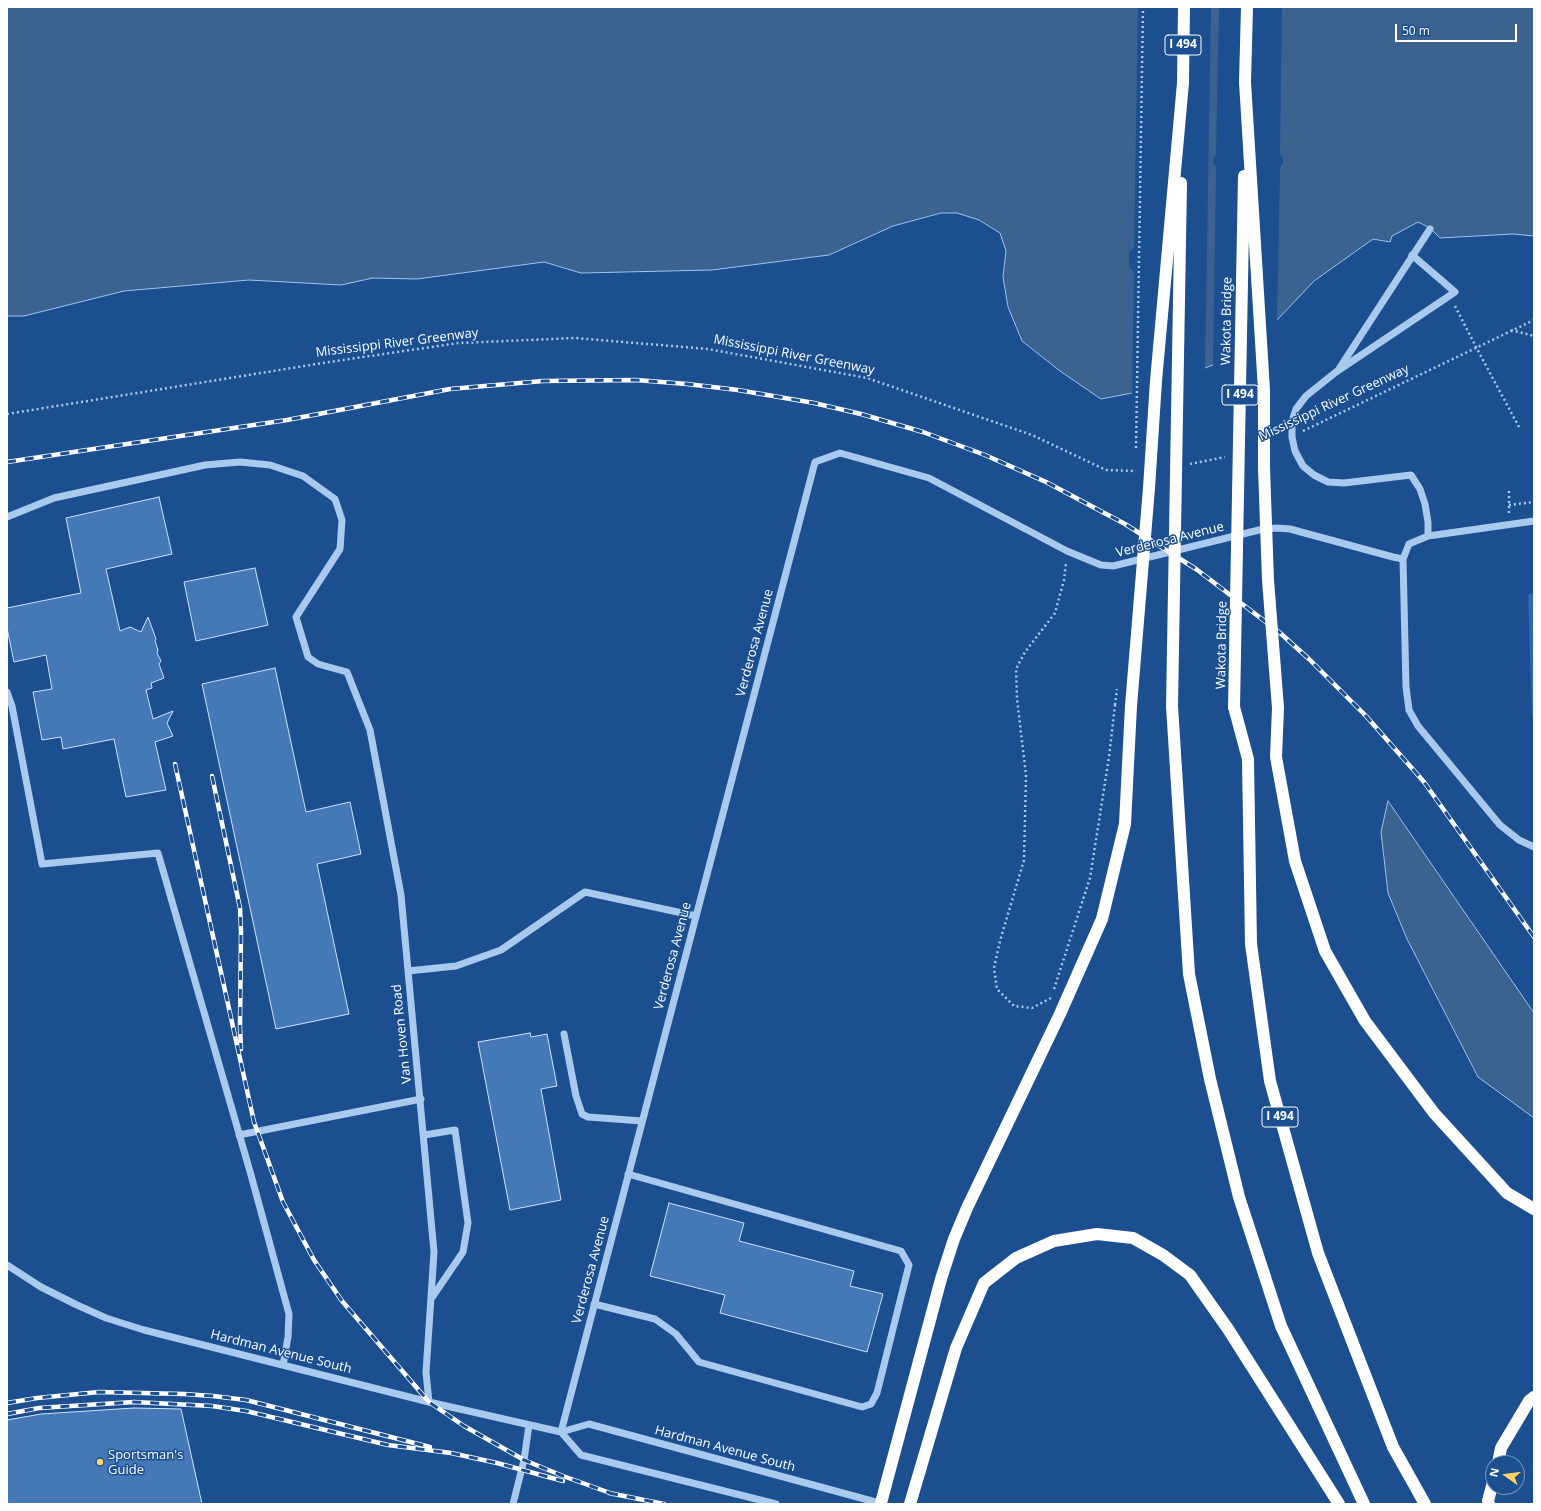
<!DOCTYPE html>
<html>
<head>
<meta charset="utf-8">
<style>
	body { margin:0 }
	#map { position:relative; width:1541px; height:1511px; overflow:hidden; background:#1b4f8f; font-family:"Open Sans",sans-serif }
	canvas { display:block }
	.frame { position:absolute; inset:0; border:8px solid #fff; pointer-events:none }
	.north { position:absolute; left:1485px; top:1455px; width:40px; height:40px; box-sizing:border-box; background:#1b4f8f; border:1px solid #7695bc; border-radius:50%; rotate:284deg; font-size:11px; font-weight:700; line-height:16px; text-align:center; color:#fff }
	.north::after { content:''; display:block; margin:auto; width:14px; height:18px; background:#ffd166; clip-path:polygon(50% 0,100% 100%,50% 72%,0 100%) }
	.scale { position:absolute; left:1395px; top:24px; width:122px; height:18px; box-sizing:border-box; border:2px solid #fff; border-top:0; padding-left:5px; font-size:12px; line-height:14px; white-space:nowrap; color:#fff; -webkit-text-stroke:3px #1b4f8f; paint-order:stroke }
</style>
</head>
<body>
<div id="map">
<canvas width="1541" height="1511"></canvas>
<div class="frame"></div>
<div class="north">N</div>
<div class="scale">50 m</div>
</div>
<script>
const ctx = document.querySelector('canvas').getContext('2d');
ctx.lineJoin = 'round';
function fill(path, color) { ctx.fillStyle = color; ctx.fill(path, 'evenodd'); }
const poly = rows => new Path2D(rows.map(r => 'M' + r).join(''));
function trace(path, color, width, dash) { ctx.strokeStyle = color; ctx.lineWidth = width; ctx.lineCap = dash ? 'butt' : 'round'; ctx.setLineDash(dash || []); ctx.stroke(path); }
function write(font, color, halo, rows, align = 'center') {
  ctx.font = font + ' "Open Sans",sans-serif'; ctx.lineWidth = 3; ctx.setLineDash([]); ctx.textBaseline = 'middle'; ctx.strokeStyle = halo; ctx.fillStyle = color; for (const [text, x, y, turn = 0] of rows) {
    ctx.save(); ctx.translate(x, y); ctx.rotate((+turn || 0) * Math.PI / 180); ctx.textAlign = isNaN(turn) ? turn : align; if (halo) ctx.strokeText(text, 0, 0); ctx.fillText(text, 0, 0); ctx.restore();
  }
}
const green = poly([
	[1528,594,1534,594,1534,718,1532,718]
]);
const water = poly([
	[7,7,1534,7,1534,236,1513,234,1440,238,1430,228,1418,222,1392,236,1390,242,1373,239,1314,281,1278,319,1225,360,1153,389,1101,399,1060,371,1022,341,1008,307,1003,277,1006,251,1000,233,979,220,957,213,941,213,893,226,829,255,712,270,581,273,544,262,417,279,373,278,341,285,249,280,124,291,24,316,7,316,7,7],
	[1388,801,1534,1013,1534,1118,1478,1077,1407,939,1388,893,1381,832,1388,801]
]);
const pier = poly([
	[1138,7,1211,7,1205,370,1154,391,1132,395,1134,272,1129,267,1129,252,1134,248],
	[1219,7,1282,7,1280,154,1283,159,1283,163,1280,168,1277,323,1226,362,1213,367,1216,167,1213,163,1213,159,1216,154]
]);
const building = poly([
	[159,497,172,554,106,569,120,631,130,627,141,632,148,617,156,639,155,641,158,650,157,653,161,661,159,664,164,678,151,683,152,688,146,690,153,719,173,711,167,723,173,736,155,742,166,790,126,797,114,739,63,749,61,737,42,740,33,692,52,689,46,655,14,662,7,628,7,608,81,593,66,518,159,497],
	[255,568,268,625,196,641,184,582,255,568],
	[275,668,306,812,350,802,361,854,317,864,349,1014,276,1029,202,684,275,668],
	[530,1033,531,1037,547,1034,557,1086,541,1089,561,1200,510,1210,478,1042,530,1033],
	[669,1203,744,1223,739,1241,854,1271,850,1286,883,1294,867,1352,720,1313,725,1295,650,1276,669,1203],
	[134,1408,181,1409,202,1504,7,1504,7,1420,41,1414,134,1408]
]);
const path = poly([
	[1455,306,1476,347,1519,427],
	[1511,330,1534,336],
	[7,414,329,362,459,343,575,338,708,349,867,378,1032,435,1106,470,1136,471],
	[1303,431,1534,320],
	[1190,464,1225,457],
	[1509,505,1534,502],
	[1509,513,1509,488],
	[1054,989,1090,878,1109,757,1115,705],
	[1051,998,1032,1008,1014,1006,997,989,994,968,1000,941,1024,860,1026,775,1017,699,1016,669,1025,652,1055,613,1064,580,1066,563]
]);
const minor = poly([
	[1412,255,1455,292,1336,372,1306,396,1296,409,1292,421,1292,437,1295,451,1303,466,1314,475,1328,482,1344,483,1411,475,1420,489,1425,504,1428,522,1428,536],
	[1339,369,1430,229],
	[7,517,54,498,205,465,240,462,270,465,303,476,335,499,342,520,340,549,296,617,308,657,318,664,347,672,370,730,401,895,434,1252,426,1372,429,1402],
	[1534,521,1428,536,1409,544,1403,559,1406,687,1409,710,1418,726,1500,825,1519,840,1534,847],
	[7,692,12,706,42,864,158,853,251,1175,289,1314,288,1337,283,1365],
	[408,971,456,966,501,950,585,892,696,916],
	[564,1034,576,1096,582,1114,588,1117,642,1121],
	[239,1135,421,1099],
	[424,1135,455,1130,468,1223,463,1252,431,1299],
	[7,1265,41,1287,77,1305,106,1318,144,1330,429,1402,561,1432,589,1424,883,1504],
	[594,1304,655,1319,676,1334,699,1362,862,1407,871,1404,877,1393,909,1265,901,1251,628,1174],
	[561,1432,815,462,840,453,929,478,1067,551,1101,565,1113,566,1263,529,1277,528,1290,529,1393,557,1403,559],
	[561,1432,581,1455,776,1504],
	[513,1504,524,1460,529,1425]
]);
const highway = poly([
	[1245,82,1247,7],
	[1183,83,1184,7],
	[1172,706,1189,974,1210,1079,1239,1197,1281,1326,1364,1504],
	[1234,707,1248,759,1251,944,1270,1081,1318,1253,1393,1447,1425,1504],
	[1278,708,1276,757,1295,861,1325,951,1365,1021,1434,1113,1507,1193,1534,1209],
	[1498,1463,1501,1448,1529,1401,1534,1397],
	[881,1503,941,1279,954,1239,967,1208,1060,1014,1102,919,1125,824,1131,706],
	[910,1504,956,1348,984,1283,1016,1258,1054,1241,1097,1234,1133,1238,1163,1255,1190,1275,1228,1329,1339,1504],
	[1489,1504,1488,1501,1493,1482]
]);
const rail = poly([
	[7,462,287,420,450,389,543,381,636,380,687,384,738,390,814,403,861,414,923,432,985,455,1046,482,1125,524,1196,569,1279,632,1309,659,1366,716,1424,782,1534,937],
	[175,764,254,1122,283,1202,314,1260,342,1301,429,1402,464,1426,524,1460,563,1476,613,1494],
	[212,776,240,908,241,931,240,1027,241,1049],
	[7,1403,37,1398,99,1392,184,1394,213,1396,246,1400,430,1447],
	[7,1414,39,1408,134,1402,212,1406,246,1411,388,1445,451,1453,497,1463,563,1481],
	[609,1493,664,1504]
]);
const pathBridge = poly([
	[1136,448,1143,7],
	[1115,705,1117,689]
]);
const highwayBridge = poly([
	[1245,82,1264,390,1264,468,1268,580,1278,708],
	[1131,706,1149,488,1156,381,1183,83],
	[1172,706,1181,183],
	[1234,707,1244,176]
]);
const markers = [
	[100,1462,4,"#ffd166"]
];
const shields = [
	[1183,45,36],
	[1240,395,36],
	[1280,1117,36]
];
const shieldNames = [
	["I 494",1183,45],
	["I 494",1240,395],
	["I 494",1280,1117]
];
const streetNames = [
	["Wakota Bridge",1227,321,-89],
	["Mississippi River Greenway",397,343,-7],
	["Mississippi River Greenway",794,355,11],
	["Mississippi River Greenway",1334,403,-25],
	["Verderosa Avenue",1170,540,-14],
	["Verderosa Avenue",755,643,-75],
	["Wakota Bridge",1222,645,-89],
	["Verderosa Avenue",673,956,-75],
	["Van Hoven Road",402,1034,-96],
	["Verderosa Avenue",591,1270,-75],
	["Hardman Avenue South",281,1352,14],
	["Hardman Avenue South",725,1449,15]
];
const poiNames = [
	["Sportsman's",108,1455],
	["Guide",108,1470]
];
fill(green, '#2e69ad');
fill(water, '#3c6290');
trace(water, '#9cc4f0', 1);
fill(pier, '#1b4f8f');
fill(building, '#4478b7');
trace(building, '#cfe3fa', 1);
trace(path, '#a9c9ee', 2.5, [2, 3]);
trace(minor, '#a9c9ee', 7);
trace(highway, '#fff', 12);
trace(rail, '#fff', 4.5);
trace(rail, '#1b4f8f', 3, [9]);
trace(pathBridge, '#a9c9ee', 2.5, [2, 3]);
trace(highwayBridge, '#fff', 12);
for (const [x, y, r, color] of markers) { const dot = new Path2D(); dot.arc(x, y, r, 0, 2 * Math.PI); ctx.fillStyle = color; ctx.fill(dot); trace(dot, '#1b4f8f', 1.5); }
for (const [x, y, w] of shields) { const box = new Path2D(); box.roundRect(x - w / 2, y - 10, w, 20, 3); ctx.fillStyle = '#1b4f8f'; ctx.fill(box); trace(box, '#fff', 1); }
write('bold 12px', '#fff', null, shieldNames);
write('13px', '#fff', '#1b4f8f', streetNames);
write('13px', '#fff', '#1b4f8f', poiNames, 'left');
</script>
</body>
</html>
